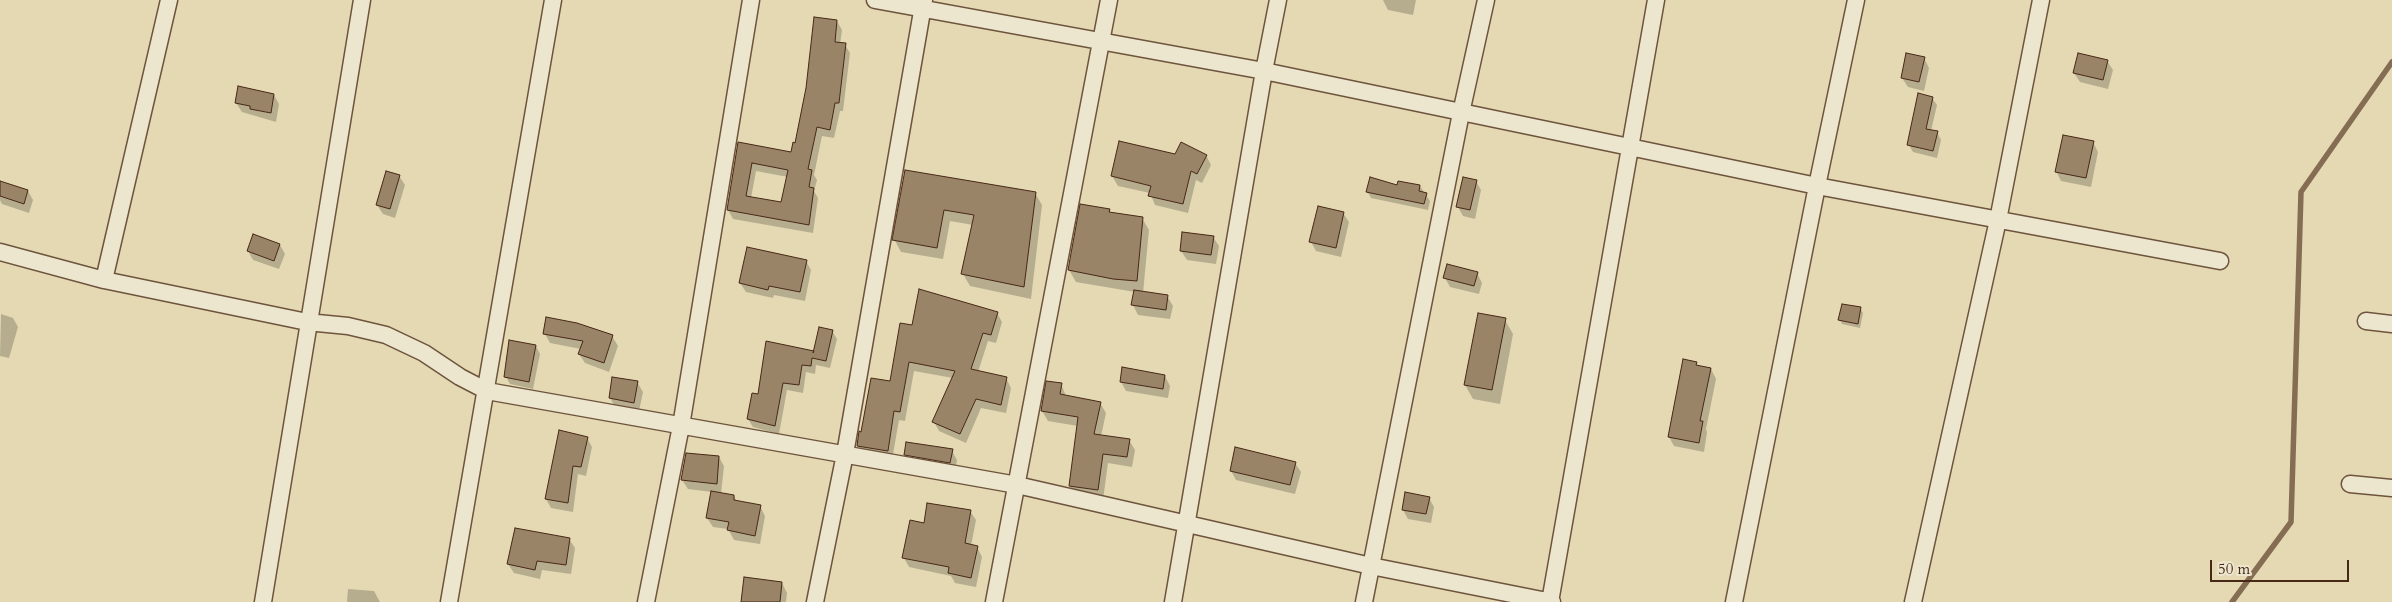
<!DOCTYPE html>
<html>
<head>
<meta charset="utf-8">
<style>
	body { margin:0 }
	#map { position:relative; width:2392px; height:602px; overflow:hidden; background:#e4d9b3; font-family:Cardo,serif }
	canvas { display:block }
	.scale { position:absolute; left:2210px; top:560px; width:139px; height:22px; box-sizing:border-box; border:2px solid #472716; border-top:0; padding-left:6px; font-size:15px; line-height:18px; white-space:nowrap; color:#472716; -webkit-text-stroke:4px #ede6ce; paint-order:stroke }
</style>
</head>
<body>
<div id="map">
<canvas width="2392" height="602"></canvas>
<div class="scale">50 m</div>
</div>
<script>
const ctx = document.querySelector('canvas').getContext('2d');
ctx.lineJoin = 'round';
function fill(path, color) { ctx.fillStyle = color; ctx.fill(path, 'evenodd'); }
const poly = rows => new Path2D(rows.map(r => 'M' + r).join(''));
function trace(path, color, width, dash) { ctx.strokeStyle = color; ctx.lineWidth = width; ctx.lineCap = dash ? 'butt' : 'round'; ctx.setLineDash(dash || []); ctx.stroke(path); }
const shadow = poly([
	[1383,0,1416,0,1413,15,1388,10],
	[837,21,842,30,840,44,845,45,850,53,843,111,840,111,834,138,822,136,814,175,817,180,814,191,818,198,813,233,733,219,728,210,739,144,792,153],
	[756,171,788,177,782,204,751,198],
	[1924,58,1929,68,1924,91,1908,87,1902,78],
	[2107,61,2113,70,2108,89,2080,82,2074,73],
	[274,95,279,104,276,122,242,112,236,103],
	[1932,98,1937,105,1931,131,1937,132,1941,140,1937,158,1913,152,1909,145],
	[2093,142,2098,152,2091,187,2061,181,2056,171],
	[1206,155,1211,165,1202,183,1196,180,1188,213,1155,205,1150,193,1118,186,1112,176,1175,156],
	[906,171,1035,193,1042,205,1031,299,970,286,963,274,973,225,950,221,943,259,901,252,894,239],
	[399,176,405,185,395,218,383,214,377,205],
	[1476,181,1481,190,1475,219,1463,216,1458,207],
	[0,185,28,191,33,200,29,213,2,204,0,200],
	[1398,186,1420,186,1430,201,1428,210,1371,198,1367,191],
	[1109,210,1111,213,1142,218,1149,230,1143,293,1167,296,1173,306,1170,319,1138,315,1133,305,1135,292,1076,282,1069,270],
	[1343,213,1349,222,1341,257,1316,251,1311,242],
	[1213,237,1219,246,1216,264,1187,260,1181,251],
	[280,245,285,254,279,269,253,260,248,251],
	[806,261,811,270,805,301,774,295,773,298,746,292,740,283],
	[1477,273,1482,283,1479,294,1450,287,1445,278],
	[1860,308,1863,313,1860,328,1842,324,1840,320],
	[997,313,1002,322,996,343,988,341,978,372,1006,378,1011,388,1006,413,981,408,966,443,939,431,934,422,953,378,914,371,905,421,899,420,892,460,863,455,858,446,862,433,891,383,913,326],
	[1,314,13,318,18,327,9,358,0,356],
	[1505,320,1513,334,1500,404,1473,399,1465,385],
	[832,331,837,339,830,368,816,365,815,374,806,372,803,393,787,390,779,434,753,427,748,419,759,395,813,352],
	[545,334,612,336,618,346,609,372,585,363,579,354,581,349,550,343],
	[536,346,540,354,533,389,510,384,506,377],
	[1696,363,1699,367,1711,369,1716,379,1706,429,1707,432,1704,452,1674,446,1669,437],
	[1165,376,1170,386,1168,398,1126,391,1121,382],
	[614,378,637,382,643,392,639,411,616,408,610,398],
	[1061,384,1066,396,1100,403,1106,413,1101,436,1129,440,1135,450,1132,467,1108,463,1103,500,1076,496,1070,486,1078,426,1048,421,1042,411],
	[560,432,587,438,592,447,586,476,578,474,573,512,551,508,546,499],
	[952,451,957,460,955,472,910,464,905,454],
	[719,457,724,466,721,494,734,496,737,502,760,506,765,516,760,544,734,540,728,529,713,527,707,518,712,492,688,489,682,480],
	[1295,463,1301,472,1295,494,1236,480,1231,471],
	[1429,498,1434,507,1431,523,1408,519,1403,510],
	[970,511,976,520,971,546,977,547,982,557,976,587,955,583,951,576,909,567,904,558,925,524],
	[569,539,575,548,571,574,542,570,540,579,514,573,508,564],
	[782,583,787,593,786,602,742,602],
	[348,589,374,591,380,602,347,602]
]);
const stream = poly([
	[2232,602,2291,522,2301,192,2392,62]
]);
const building = poly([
	[814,17,837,20,835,42,846,43,839,103,835,103,830,130,817,127,808,169,812,170,809,187,814,188,809,225,727,210,738,142,791,152,793,142,795,143,806,88,814,17],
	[752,163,788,170,781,202,746,196,752,163],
	[1906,53,1925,57,1919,82,1901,78,1906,53],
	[2078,53,2108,60,2103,80,2073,73,2078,53],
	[238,86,274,94,271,113,250,109,250,106,235,103,238,86],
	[1918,93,1933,97,1926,129,1938,131,1933,151,1907,145,1918,93],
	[2063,135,2094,141,2086,178,2055,172,2063,135],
	[1119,141,1175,154,1181,142,1207,155,1197,174,1191,171,1183,204,1148,196,1151,186,1111,176,1119,141],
	[905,170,1036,192,1024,287,961,274,974,215,944,210,937,248,892,240,905,170],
	[386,171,400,175,390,209,376,205,386,171],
	[1370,177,1397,185,1398,181,1420,185,1419,191,1427,193,1424,204,1366,192,1370,177],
	[1463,177,1477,180,1470,210,1456,207,1463,177],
	[0,181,28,190,24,204,0,196,0,181],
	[1080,204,1110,209,1109,212,1143,217,1137,281,1113,279,1068,270,1080,204],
	[1318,206,1344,212,1336,248,1309,242,1318,206],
	[1182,232,1214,236,1211,255,1180,251,1182,232],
	[253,234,280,244,274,261,247,251,253,234],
	[747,247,807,260,800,292,769,286,768,290,739,283,747,247],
	[1447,264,1478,272,1474,286,1443,278,1447,264],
	[919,289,998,312,991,335,983,333,971,369,1007,377,1001,405,976,399,960,434,932,422,955,371,909,362,900,412,894,411,888,451,857,446,859,431,861,432,871,378,890,381,900,323,912,325,919,289],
	[1134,290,1168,295,1166,310,1131,305,1134,290],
	[1842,304,1861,307,1858,324,1838,320,1842,304],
	[1478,313,1506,318,1492,390,1464,385,1478,313],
	[546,317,577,323,613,335,604,363,578,354,583,341,543,334,546,317],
	[819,327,833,330,826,361,812,358,811,366,802,365,799,385,783,383,775,426,747,419,752,393,758,394,766,341,814,351,813,353,819,327],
	[509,340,536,345,529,382,504,377,509,340],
	[1683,359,1697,362,1696,365,1711,368,1700,421,1703,421,1699,443,1668,437,1683,359],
	[1122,367,1165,375,1163,389,1120,382,1122,367],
	[612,377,638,381,634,403,609,398,612,377],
	[1046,381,1062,383,1060,394,1101,402,1094,434,1130,439,1127,457,1103,454,1098,490,1069,486,1078,417,1041,411,1046,381],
	[559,430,588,437,581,467,573,466,568,503,545,499,559,430],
	[906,442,953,449,950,463,904,455,906,442],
	[1235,447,1296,462,1290,485,1230,471,1235,447],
	[686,453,719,456,717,484,681,480,686,453],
	[711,491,734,495,734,500,761,505,755,536,727,530,729,522,706,518,711,491],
	[1405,492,1430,497,1426,514,1402,510,1405,492],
	[927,503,971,510,965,543,978,546,971,578,948,573,949,567,902,558,910,520,924,523,927,503],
	[515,528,570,538,566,565,537,561,535,570,507,564,515,528],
	[744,577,782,582,780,602,741,602,744,577]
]);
const minor = poly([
	[875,0,1264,71,1817,186,2220,261],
	[0,252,104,280,307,322,348,326,386,335,424,353,460,377,487,391,1017,485,1371,566,1552,602],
	[104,280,169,0],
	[2366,321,2392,324],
	[2350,484,2392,488],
	[263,602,362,0],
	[449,602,553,0],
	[646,602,681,426,751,0],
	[815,602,845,454,924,0],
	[994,602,1109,0],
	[1173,602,1264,71,1278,0],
	[1364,602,1461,113,1486,0],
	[1550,602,1656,0],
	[1734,602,1817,186,1856,0],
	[1913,602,1998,220,2041,0]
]);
fill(shadow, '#0003');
trace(stream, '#856d54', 5.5);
fill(building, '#998468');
trace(building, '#472716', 1);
trace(minor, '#6e543d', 19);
trace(minor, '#ede6ce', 16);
</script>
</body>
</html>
